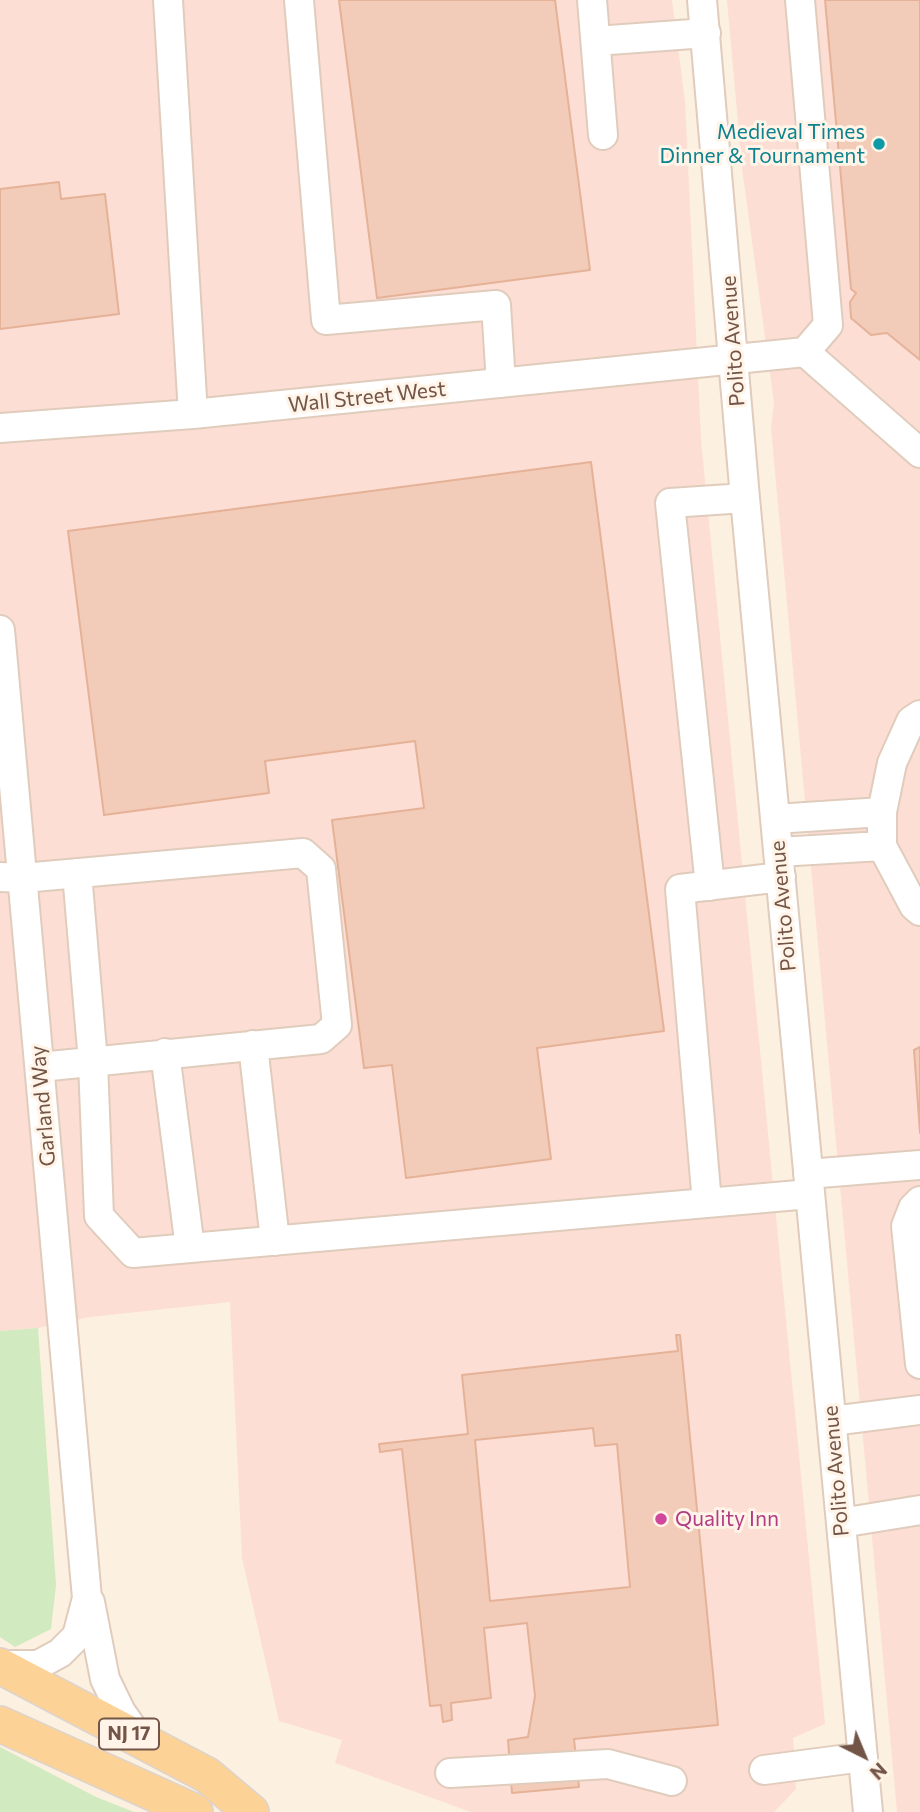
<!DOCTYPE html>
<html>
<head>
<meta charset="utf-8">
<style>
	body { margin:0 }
	#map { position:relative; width:920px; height:1812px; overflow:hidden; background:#fcf0e0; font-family:Commissioner,sans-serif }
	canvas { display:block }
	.north { position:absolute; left:829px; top:1721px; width:70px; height:70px; -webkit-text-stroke:5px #fff4e7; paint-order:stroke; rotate:137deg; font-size:19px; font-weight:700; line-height:28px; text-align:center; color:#735547 }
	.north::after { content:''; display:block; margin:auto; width:24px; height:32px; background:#735547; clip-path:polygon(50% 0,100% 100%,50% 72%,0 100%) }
</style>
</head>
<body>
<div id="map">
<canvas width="920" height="1812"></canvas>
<div class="north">N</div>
</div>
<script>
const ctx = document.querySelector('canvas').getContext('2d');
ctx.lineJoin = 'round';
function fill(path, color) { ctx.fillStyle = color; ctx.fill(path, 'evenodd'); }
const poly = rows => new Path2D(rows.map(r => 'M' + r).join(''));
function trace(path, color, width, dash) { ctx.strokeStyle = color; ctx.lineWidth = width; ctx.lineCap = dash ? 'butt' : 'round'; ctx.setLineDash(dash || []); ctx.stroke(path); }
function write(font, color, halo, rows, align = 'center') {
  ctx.font = font + ' Commissioner,sans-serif'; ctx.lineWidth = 6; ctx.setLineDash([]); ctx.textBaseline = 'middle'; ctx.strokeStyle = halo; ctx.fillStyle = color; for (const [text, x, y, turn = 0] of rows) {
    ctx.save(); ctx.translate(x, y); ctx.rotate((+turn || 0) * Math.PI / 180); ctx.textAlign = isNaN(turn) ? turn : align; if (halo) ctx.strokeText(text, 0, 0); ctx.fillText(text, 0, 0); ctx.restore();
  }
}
const commercial = poly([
	[0,0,672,0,685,102,701,439,825,1724,793,1738,796,1789,774,1812,471,1812,335,1763,342,1740,279,1721,242,1558,230,1302,90,1317,38,1328,0,1331],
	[727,0,920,0,920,1812,897,1812,771,428,774,403,742,168]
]);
const green = poly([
	[38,1328,56,1585,51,1629,15,1647,0,1637,0,1331],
	[0,1747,96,1797,134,1812,0,1812]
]);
const building = poly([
	[339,0,555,0,590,270,377,298,339,0],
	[825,0,920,0,920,360,887,333,871,335,851,318,850,302,856,293,851,289,825,0],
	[59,182,61,199,105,194,119,314,0,329,0,189,59,182],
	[591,462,664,1031,537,1048,551,1159,406,1178,392,1065,364,1068,332,820,424,808,415,741,265,761,269,793,104,815,68,531,591,462],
	[920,1047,920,1133,914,1050,920,1047],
	[676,1335,680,1335,718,1725,574,1739,579,1787,512,1793,508,1740,528,1737,535,1696,527,1623,484,1628,491,1698,451,1703,452,1720,443,1722,441,1705,430,1706,402,1449,380,1452,379,1444,468,1434,462,1375,678,1351,676,1335],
	[593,1428,595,1446,617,1444,630,1587,490,1601,475,1440,593,1428]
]);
const minor = poly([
	[168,0,193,414],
	[299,0,326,320,496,305,501,383],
	[592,0,603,135],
	[702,0,745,498,868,1812],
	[800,0,828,325,805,352],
	[596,41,706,33],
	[0,428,193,414,805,352,920,453],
	[0,630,87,1598,77,1636,60,1653,38,1665,0,1665],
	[920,715,911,721,892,763,882,812,882,846,914,906,920,911],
	[775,819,882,812],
	[778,852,882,846],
	[77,873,93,1062,99,1216,133,1253,810,1194],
	[0,877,23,878,303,853,321,869,337,1025,321,1039,40,1067],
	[710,886,670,503,745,498],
	[253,1045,275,1241],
	[165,1053,190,1248],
	[808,1174,920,1165],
	[920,1201,913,1208,906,1226,920,1364],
	[707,1203,680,889,781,877],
	[832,1421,920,1410],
	[841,1523,920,1510],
	[90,1602,105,1679,121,1712,140,1739],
	[764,1770,863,1757],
	[450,1773,608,1764,672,1781]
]);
const major = poly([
	[0,1666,207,1775,251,1812],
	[0,1724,195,1812]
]);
const markers = [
	[879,144,7,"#0f9aa8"],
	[661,1519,7,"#d1479c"]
];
const shields = [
	[129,1734,60]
];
const shieldNames = [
	["NJ 17",129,1734]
];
const cultureNames = [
	["Medieval Times",865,132],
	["Dinner & Tournament",865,156]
];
const streetNames = [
	["Polito Avenue",733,341,-94],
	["Wall Street West",367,397,-6],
	["Polito Avenue",783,906,-95],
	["Garland Way",43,1106,-95],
	["Polito Avenue",836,1471,-95]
];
const hotelNames = [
	["Quality Inn",675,1519]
];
fill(commercial, '#fdded4');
fill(green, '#d2eabf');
fill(building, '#f2ccb8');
trace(building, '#e5b298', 2);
trace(minor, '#e0ccbc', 32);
trace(major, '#dbd3cf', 38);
trace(minor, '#fff', 28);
trace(major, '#fcd297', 35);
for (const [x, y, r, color] of markers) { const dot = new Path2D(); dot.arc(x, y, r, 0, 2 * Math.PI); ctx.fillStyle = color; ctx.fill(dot); trace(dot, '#fff4e7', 2.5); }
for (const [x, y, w] of shields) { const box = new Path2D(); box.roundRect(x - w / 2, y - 15.5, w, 31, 5); ctx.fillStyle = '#fff4e7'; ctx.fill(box); trace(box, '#735547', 2); }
write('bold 19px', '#735547', null, shieldNames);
write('21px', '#0d838f', '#fff4e7', cultureNames, 'right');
write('21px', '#735547', '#fff4e7', streetNames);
write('21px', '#b23c85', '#fff4e7', hotelNames, 'left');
</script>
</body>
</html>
